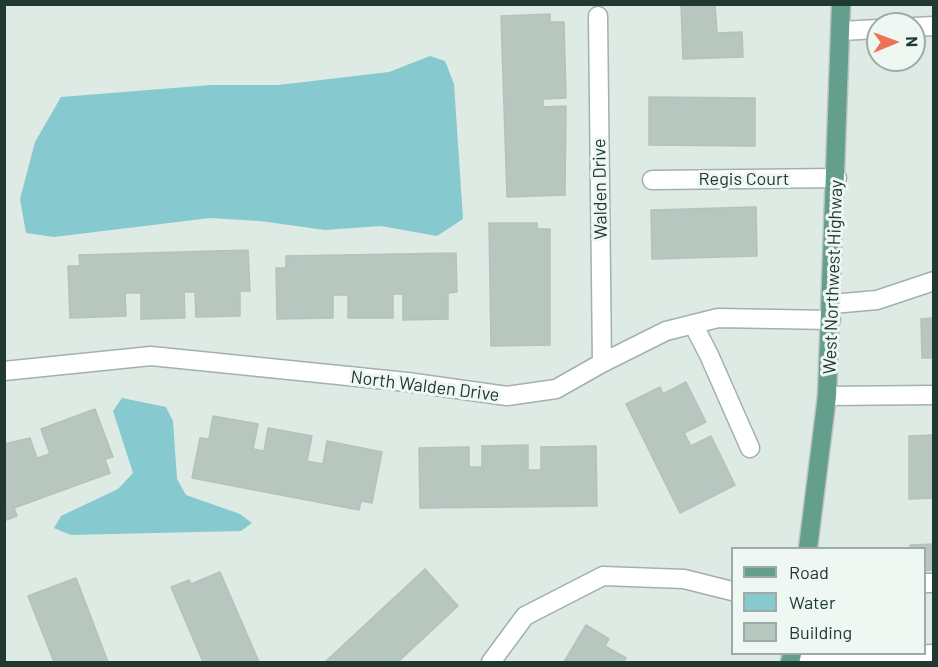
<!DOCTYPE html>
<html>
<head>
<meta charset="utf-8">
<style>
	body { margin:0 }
	#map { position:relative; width:938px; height:667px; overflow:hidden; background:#deeae4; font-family:Barlow,sans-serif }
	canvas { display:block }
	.frame { position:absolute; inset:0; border:6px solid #203931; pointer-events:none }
	.legend { position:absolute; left:731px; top:547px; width:195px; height:108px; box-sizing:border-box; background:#eff7f2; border:2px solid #9caba5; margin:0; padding:8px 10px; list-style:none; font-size:18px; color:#203931 }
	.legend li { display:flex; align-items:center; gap:12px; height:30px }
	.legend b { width:30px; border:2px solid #9caba5 }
	.north { position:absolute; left:866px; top:12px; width:60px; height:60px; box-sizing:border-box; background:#eff7f2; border:2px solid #9caba5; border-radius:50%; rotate:89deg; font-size:16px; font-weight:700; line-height:24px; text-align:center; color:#203931 }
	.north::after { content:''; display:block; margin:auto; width:21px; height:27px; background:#f07256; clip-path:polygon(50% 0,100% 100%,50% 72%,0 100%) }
</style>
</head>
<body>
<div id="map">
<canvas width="938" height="667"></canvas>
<div class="frame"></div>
<ul class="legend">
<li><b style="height:8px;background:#639f8c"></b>Road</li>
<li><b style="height:16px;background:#86c9cf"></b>Water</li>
<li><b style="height:16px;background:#b7c7c0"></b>Building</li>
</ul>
<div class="north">N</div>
</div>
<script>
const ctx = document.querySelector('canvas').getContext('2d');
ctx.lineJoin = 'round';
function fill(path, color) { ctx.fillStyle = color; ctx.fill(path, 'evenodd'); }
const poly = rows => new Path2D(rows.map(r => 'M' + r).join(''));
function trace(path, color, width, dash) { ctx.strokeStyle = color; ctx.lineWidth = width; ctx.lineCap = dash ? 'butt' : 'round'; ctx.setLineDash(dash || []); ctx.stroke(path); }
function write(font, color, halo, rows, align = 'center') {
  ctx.font = font + ' Barlow,sans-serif'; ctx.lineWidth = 6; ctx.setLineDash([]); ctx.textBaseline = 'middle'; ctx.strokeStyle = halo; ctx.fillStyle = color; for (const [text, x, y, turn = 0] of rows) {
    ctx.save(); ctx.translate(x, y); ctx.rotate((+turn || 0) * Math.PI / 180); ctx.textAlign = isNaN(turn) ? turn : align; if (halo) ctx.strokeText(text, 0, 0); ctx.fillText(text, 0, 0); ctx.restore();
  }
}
const water = poly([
	[430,56,445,61,454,84,463,219,437,236,381,226,325,230,260,221,210,218,54,237,26,233,20,199,35,142,61,97,211,85,278,85,389,72],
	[122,398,166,407,173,421,177,479,186,495,240,514,252,523,241,531,71,535,54,528,61,516,118,489,133,473,113,411]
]);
const building = poly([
	[681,4,715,4,717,33,742,32,743,57,683,59,681,4],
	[550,14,550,22,564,22,566,98,543,99,543,107,566,106,565,195,507,197,501,16,550,14],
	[649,97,755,98,755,146,649,145,649,97],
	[756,207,757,256,652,259,651,210,756,207],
	[489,223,537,223,537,229,550,229,550,345,491,346,489,223],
	[248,250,250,291,240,291,240,316,196,317,195,292,184,292,185,318,141,319,141,293,125,293,126,316,70,318,68,266,80,266,79,255,248,250],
	[456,253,457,292,448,293,448,319,403,320,403,294,393,294,393,318,348,318,348,295,333,295,333,318,277,319,276,268,286,268,286,256,456,253],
	[934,318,934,358,922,358,921,319,934,318],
	[686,382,706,422,684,433,691,446,711,436,735,485,680,513,626,404,660,387,663,394,686,382],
	[95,409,113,457,105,459,110,473,14,508,17,516,6,520,4,444,30,438,37,458,50,454,41,429,95,409],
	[213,416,258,424,253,449,264,451,268,428,312,436,307,461,323,464,327,441,382,452,372,503,361,501,359,510,192,478,200,438,209,439,213,416],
	[934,435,934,498,909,499,909,436,934,435],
	[528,445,528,470,541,470,541,447,596,446,597,506,420,508,419,448,469,447,469,467,482,467,482,446,528,445],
	[934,544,934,570,924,571,924,548,910,548,910,545,934,544],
	[425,569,458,606,398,662,325,662,425,569],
	[220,572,259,662,203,662,171,587,189,580,191,584,220,572],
	[76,578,108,662,54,662,28,596,76,578],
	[586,625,609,639,605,646,626,658,623,662,564,662,586,625]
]);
const minor = poly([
	[598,16,602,363],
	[914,27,934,26],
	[841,31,878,29],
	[652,180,837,178],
	[832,304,877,300,934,281],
	[693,324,709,355,750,448],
	[4,371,151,356,407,382,507,396,556,389,602,363,666,331,718,318,831,320],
	[827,396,934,395],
	[924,583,934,583],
	[791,657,934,654],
	[491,662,525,616,603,576,684,579,732,591]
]);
const major = poly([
	[808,548,827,396,841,4],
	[790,662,792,654]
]);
const streetNames = [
	["Regis Court",744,179],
	["Walden Drive",600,189,-91],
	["West Northwest Highway",833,277,-88],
	["North Walden Drive",425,386,7]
];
fill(water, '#86c9cf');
fill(building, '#b7c7c0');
trace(building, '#b1c3bb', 1.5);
trace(minor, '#a1b1ab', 21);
trace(major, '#bcc4c1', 21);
trace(minor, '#fff', 18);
trace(major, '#639f8c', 18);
write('18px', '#203931', '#eff7f2', streetNames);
</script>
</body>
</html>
